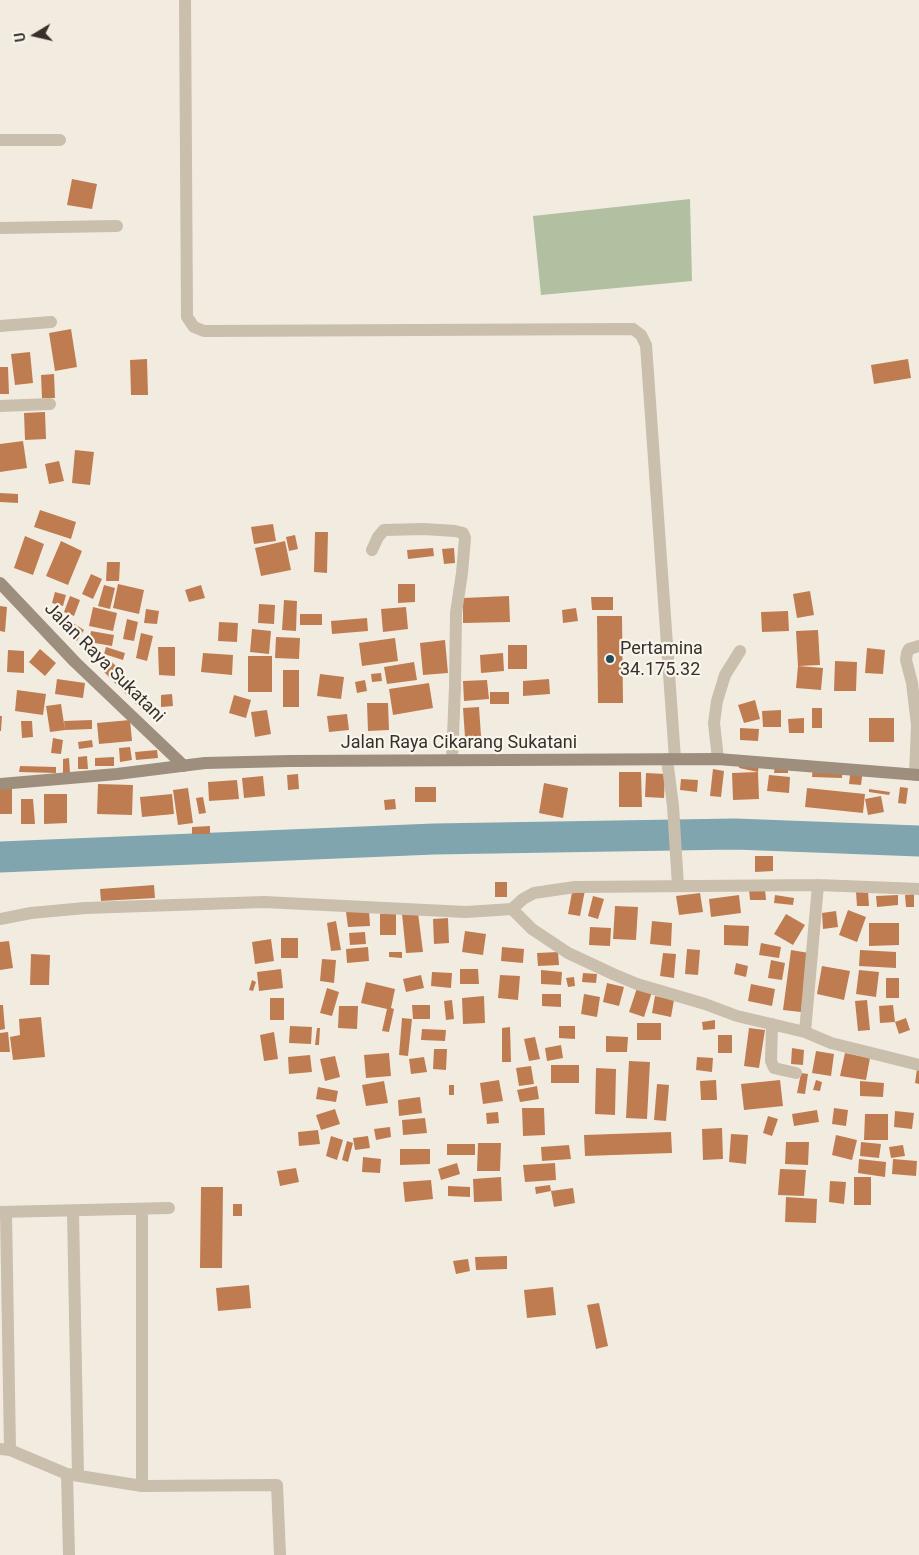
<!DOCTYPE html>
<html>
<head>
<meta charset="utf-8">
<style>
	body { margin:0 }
	#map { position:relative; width:919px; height:1555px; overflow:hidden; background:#f2ece0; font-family:Roboto,sans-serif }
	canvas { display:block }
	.north { position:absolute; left:10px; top:10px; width:50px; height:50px; -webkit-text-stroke:4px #f9f5ed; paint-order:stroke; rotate:261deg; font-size:14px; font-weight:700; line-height:20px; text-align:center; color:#38312b }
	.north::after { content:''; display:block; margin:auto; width:18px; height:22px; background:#38312b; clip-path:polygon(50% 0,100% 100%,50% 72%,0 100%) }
</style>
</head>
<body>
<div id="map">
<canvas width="919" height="1555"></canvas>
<div class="north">U</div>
</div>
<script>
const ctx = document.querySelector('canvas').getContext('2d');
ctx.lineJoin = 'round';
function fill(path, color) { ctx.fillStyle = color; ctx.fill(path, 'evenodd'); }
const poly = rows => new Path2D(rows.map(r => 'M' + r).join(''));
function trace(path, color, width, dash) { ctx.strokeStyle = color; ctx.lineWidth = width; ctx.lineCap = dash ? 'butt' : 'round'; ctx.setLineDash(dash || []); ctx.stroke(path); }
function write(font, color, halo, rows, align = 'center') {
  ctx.font = font + ' Roboto,sans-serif'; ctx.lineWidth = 4.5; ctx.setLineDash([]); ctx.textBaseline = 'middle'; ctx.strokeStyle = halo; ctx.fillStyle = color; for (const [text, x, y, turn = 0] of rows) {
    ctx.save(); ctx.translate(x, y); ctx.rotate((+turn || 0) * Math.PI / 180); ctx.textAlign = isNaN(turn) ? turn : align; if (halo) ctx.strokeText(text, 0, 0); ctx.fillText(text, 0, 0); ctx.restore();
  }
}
const green = poly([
	[690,199,692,281,541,295,533,216]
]);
const river = poly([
	[0,857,434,839,735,834,919,841]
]);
const building = poly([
	[72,179,97,184,92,209,67,205],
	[71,329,77,367,55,371,49,333],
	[30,352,33,383,15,385,11,354],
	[147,359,148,395,131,395,130,360],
	[908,359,911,378,874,384,871,365],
	[0,367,8,367,9,394,0,394],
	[54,374,55,398,42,398,41,375],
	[45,412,46,439,25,440,24,413],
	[23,441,27,468,0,472,0,444],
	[75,450,94,452,90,485,72,483],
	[59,461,64,481,49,484,45,464],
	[0,493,18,494,18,503,0,502],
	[40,510,76,522,71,539,34,527],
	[273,524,276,541,254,544,251,527],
	[315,532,328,532,327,573,314,572],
	[295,535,298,549,289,551,286,537],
	[25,536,44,544,33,575,14,568],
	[61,541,82,551,68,585,46,576],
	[285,541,291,570,261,576,255,548],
	[433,548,434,556,408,559,407,550],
	[454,548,455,563,444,564,442,549],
	[107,562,120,562,119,581,106,581],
	[91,574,102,579,93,599,82,594],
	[118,584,144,590,139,614,113,608],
	[398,584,415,584,415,602,398,603],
	[104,585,115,588,110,609,98,606],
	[201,585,205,598,189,602,185,590],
	[810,591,814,615,797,618,793,594],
	[55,592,66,595,63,606,52,603],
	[70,596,80,600,74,616,64,612],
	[509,596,510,622,463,623,463,598],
	[591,597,613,597,613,610,592,610],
	[284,600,297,601,296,631,282,630],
	[259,604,275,605,274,624,258,623],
	[0,606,7,607,5,632,0,631],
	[93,607,117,613,113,631,89,626],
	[406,607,408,629,383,632,381,609],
	[576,608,578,621,563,623,562,610],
	[146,609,159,611,157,624,144,623],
	[788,611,789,631,762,632,761,612],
	[300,614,322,614,322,625,300,625],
	[597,616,622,616,623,703,598,703],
	[367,618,368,631,332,634,331,621],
	[127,619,138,622,134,641,123,639],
	[219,622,238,623,237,642,218,641],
	[73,623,84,630,77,641,66,634],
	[252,629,271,631,269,654,250,652],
	[818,630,820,665,798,666,796,631],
	[91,631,114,635,112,646,89,642],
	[141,633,153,636,147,661,136,658],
	[276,637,300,638,299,659,275,658],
	[395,638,398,661,362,666,359,643],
	[445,640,448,673,423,675,420,643],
	[508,645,527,645,527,669,508,669],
	[106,647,125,653,123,660,104,654],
	[158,647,175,647,175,676,159,675],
	[867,648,885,650,883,674,865,673],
	[40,649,56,663,45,676,29,662],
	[8,650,24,651,24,673,7,672],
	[203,653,233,655,232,675,201,672],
	[503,653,504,671,481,673,480,655],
	[248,656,272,656,272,692,248,692],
	[111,661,157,708,148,716,102,670],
	[835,661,857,662,856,691,834,691],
	[414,662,417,680,387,684,384,667],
	[798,666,823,668,821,690,796,688],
	[283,670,299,670,299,707,283,707],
	[381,673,382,681,372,682,371,674],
	[320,674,344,677,341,699,317,696],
	[57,679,85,683,83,698,55,694],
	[549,679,550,694,523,696,523,681],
	[365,680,367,691,357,693,355,682],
	[487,680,489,699,464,701,463,681],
	[429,683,433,708,393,715,389,689],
	[17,690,46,694,43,715,15,711],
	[490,692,509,692,509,704,490,704],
	[172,694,173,706,161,707,161,695],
	[234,695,251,700,246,718,229,713],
	[755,700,760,719,744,723,738,705],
	[367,703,388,703,389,730,368,731],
	[61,704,65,730,50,732,46,706],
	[479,707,481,736,465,737,463,708],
	[812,708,822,708,822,728,812,728],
	[267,710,271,734,255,737,251,712],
	[781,710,781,727,763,727,762,711],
	[347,714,349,730,329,732,327,716],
	[0,716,2,716,1,731,0,731],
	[804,718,804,733,789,733,788,719],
	[869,718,894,718,894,742,869,742],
	[92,720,92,729,65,730,64,721],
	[130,720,132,741,99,744,97,723],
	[21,721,32,721,33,737,22,738],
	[740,728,759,729,758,741,740,740],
	[53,738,63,740,61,754,51,753],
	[92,740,93,747,79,749,78,742],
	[130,747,132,760,120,762,119,748],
	[157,750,158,758,136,760,135,752],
	[87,756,88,769,78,769,78,757],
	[114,757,114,766,95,766,95,758],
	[69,758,70,773,63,773,63,759],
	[740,761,759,764,758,772,739,768],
	[775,764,788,765,788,773,774,773],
	[20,766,56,767,56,773,19,772],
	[813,766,843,767,842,778,812,777],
	[851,767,863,769,861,785,849,784],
	[713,769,724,771,721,797,710,796],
	[619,772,641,772,642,807,619,807],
	[758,772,759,799,733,800,732,773],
	[646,773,665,774,664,798,645,797],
	[298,774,299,789,288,790,287,775],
	[769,775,790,777,789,793,767,791],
	[263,776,265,796,244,798,242,778],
	[681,779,698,780,697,792,680,790],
	[237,780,239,799,209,801,208,782],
	[544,783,568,788,563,818,539,813],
	[98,784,133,785,132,815,97,814],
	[0,787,12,787,12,814,0,814],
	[415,787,436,787,436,802,415,802],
	[900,787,908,788,906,804,898,803],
	[188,788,193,823,178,825,173,790],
	[807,788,865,794,863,813,805,807],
	[869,789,890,792,889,795,869,792],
	[44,794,67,794,67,823,44,824],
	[172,794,174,814,142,817,140,797],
	[881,796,884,812,868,815,865,799],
	[203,797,206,813,199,814,196,798],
	[21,799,33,799,35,824,21,824],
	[395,799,396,809,385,810,384,800],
	[210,826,210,834,192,834,192,827],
	[755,856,773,856,773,871,755,872],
	[495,882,507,882,507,897,495,897],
	[154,885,155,898,101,901,100,889],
	[573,887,585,890,580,916,568,914],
	[749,889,765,889,766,900,750,900],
	[868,891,869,906,857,906,856,892],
	[700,893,703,912,679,915,676,896],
	[914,894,914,907,906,907,905,895],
	[739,895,741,913,711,917,709,899],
	[775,895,794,898,793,905,774,903],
	[898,895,898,905,877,907,876,896],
	[593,896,604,899,598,919,588,916],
	[615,906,638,907,636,940,613,939],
	[369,910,370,926,348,927,346,912],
	[848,910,866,917,857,942,839,935],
	[836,911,838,927,823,929,822,913],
	[418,913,423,952,406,953,402,914],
	[380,914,396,914,396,935,380,935],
	[786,914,805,925,793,945,774,934],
	[448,918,449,943,434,944,433,919],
	[336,921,341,950,331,951,327,923],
	[652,921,672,923,671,946,650,944],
	[869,923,899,923,899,945,869,946],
	[724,925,749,926,748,946,724,945],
	[590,927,611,928,610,946,589,945],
	[465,931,486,934,483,955,462,952],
	[365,932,366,944,350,945,349,933],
	[281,938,298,938,298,958,281,958],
	[271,939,274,961,255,964,252,942],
	[9,941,13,968,0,970,0,942],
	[761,943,781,947,779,958,759,955],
	[368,947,369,961,347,963,346,949],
	[502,947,524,949,523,963,501,961],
	[687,949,700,950,698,975,685,974],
	[791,950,809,953,801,1012,783,1010],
	[860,950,896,952,896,968,859,966],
	[389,952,402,952,402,958,389,957],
	[558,952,559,965,538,966,537,953],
	[663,953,676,954,674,978,660,976],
	[31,954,50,955,49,985,30,985],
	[322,959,336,960,334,983,320,981],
	[771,960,785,963,782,980,768,978],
	[736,963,748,966,746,977,734,974],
	[822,966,850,971,844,1000,817,994],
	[281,969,283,988,259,991,257,972],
	[460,969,478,969,479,984,460,984],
	[541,970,562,972,561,985,541,984],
	[859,970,879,972,876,997,856,994],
	[432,972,452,973,451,988,431,986],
	[583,973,597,974,596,983,582,982],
	[421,975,424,988,406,992,403,979],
	[500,975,520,976,518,1000,498,998],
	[574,977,575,986,568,987,566,978],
	[886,978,899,978,899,998,886,998],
	[252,980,256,982,253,991,249,990],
	[366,982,395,989,391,1008,394,1009,389,1032,382,1031,387,1009,361,1003],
	[607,983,624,987,619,1006,603,1002],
	[751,984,775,989,772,1006,748,1001],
	[327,988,339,992,332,1016,320,1013],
	[637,988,652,992,644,1017,629,1012],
	[542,994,561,994,561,1007,542,1006],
	[584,994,600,997,597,1017,581,1014],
	[484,996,485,1023,463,1024,462,998],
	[655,996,674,1000,671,1017,652,1013],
	[270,998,284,998,284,1020,270,1020],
	[452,1000,454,1019,446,1020,444,1001],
	[867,1000,870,1030,858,1031,855,1001],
	[0,1005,3,1005,5,1029,0,1030],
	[412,1005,430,1005,430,1019,413,1019],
	[893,1005,895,1022,880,1023,879,1006],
	[339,1006,358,1006,357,1029,338,1028],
	[41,1017,45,1057,13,1060,10,1037,20,1035,19,1019],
	[402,1018,412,1019,408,1056,399,1055],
	[906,1018,910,1030,899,1034,895,1022],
	[715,1020,715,1029,703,1030,702,1022],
	[637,1023,661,1023,661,1040,637,1040],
	[290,1026,312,1027,311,1044,289,1043],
	[559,1026,575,1026,575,1039,559,1038],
	[510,1027,511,1062,502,1062,502,1028],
	[317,1028,320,1028,319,1045,315,1045],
	[749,1028,765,1030,759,1068,744,1066],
	[422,1029,446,1030,445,1041,421,1040],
	[8,1032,10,1052,0,1052,0,1033],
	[274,1032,278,1059,264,1061,260,1035],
	[718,1035,732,1035,732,1053,718,1053],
	[606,1036,628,1037,627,1052,606,1052],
	[535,1037,540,1059,529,1061,524,1039],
	[561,1045,563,1058,547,1061,545,1048],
	[792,1048,804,1050,803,1065,791,1064],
	[434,1049,447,1049,446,1070,433,1069],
	[816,1051,834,1054,831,1076,812,1073],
	[389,1053,391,1076,366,1078,364,1055],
	[845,1053,870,1058,866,1080,840,1076],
	[310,1055,312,1072,289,1074,288,1057],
	[335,1056,340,1077,325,1081,320,1059],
	[424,1057,427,1072,411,1074,409,1059],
	[697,1057,713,1058,712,1072,696,1070],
	[629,1061,650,1062,647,1119,626,1118],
	[551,1065,579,1065,579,1083,551,1083],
	[531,1066,534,1084,519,1086,516,1068],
	[596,1068,616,1069,615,1115,595,1114],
	[917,1069,919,1069,919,1084,915,1083],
	[801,1073,808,1074,805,1094,797,1093],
	[499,1080,503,1101,483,1104,480,1083],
	[716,1080,717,1100,701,1100,700,1081],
	[780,1080,783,1106,744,1110,741,1084],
	[816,1080,822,1082,820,1091,813,1090],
	[384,1081,388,1103,366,1106,362,1085],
	[860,1081,884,1083,883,1097,860,1096],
	[657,1084,669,1085,666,1121,654,1120],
	[449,1085,454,1085,454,1095,449,1095],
	[537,1086,539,1099,520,1102,517,1090],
	[318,1087,338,1091,336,1102,316,1099],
	[420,1097,422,1113,399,1116,398,1100],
	[522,1108,544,1108,545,1135,523,1136],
	[834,1108,848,1110,846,1126,832,1124],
	[335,1109,340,1124,321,1130,316,1115],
	[817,1110,819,1122,794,1126,792,1114],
	[895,1111,914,1113,912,1129,894,1127],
	[498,1112,499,1123,487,1124,486,1113],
	[865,1114,888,1114,888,1140,864,1140],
	[768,1116,778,1119,772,1136,763,1133],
	[425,1118,427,1133,403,1135,402,1120],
	[390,1127,391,1137,376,1140,374,1129],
	[722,1128,723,1159,703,1160,702,1129],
	[318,1130,320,1144,299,1146,298,1132],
	[671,1132,672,1153,585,1156,584,1135],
	[731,1134,748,1135,746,1164,729,1162],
	[836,1135,857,1140,852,1160,832,1155],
	[331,1136,343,1140,337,1160,326,1156],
	[368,1136,370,1148,355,1150,353,1138],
	[347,1141,353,1143,348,1162,342,1160],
	[786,1142,809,1142,808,1165,785,1164],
	[861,1142,881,1144,879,1158,860,1156],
	[478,1143,501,1143,500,1171,477,1171],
	[447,1144,475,1144,475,1155,447,1155],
	[569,1145,571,1159,542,1161,541,1147],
	[903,1145,905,1156,891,1158,889,1147],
	[400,1149,430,1149,430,1164,400,1165],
	[363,1157,381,1159,380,1173,362,1172],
	[859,1159,886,1162,885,1177,858,1173],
	[893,1159,917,1161,916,1176,892,1174],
	[457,1163,460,1174,441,1180,438,1169],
	[555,1163,556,1180,525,1182,523,1165],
	[296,1168,299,1182,280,1186,277,1171],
	[780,1169,806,1170,804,1196,778,1195],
	[501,1177,502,1201,474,1202,473,1179],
	[854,1177,871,1177,871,1205,854,1205],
	[431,1180,433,1199,405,1202,403,1182],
	[830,1181,846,1182,844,1204,829,1202],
	[550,1185,551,1191,536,1194,535,1187],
	[448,1186,470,1187,470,1197,448,1196],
	[201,1187,223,1187,222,1268,200,1268],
	[573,1188,575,1203,554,1207,551,1191],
	[786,1197,817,1199,816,1223,785,1222],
	[233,1204,242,1204,242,1216,233,1216],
	[507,1256,507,1269,476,1270,475,1257],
	[468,1259,470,1271,456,1274,453,1261],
	[249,1285,251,1308,218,1311,216,1288],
	[553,1287,556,1315,527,1318,524,1290],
	[599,1303,608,1346,596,1349,587,1305]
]);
const street = poly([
	[185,0,187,317,194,327,204,331,633,329,641,335,646,345,675,759],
	[0,140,60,140],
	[0,228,117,226],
	[0,326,51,322],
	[0,406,50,404],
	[372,550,378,537,384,530,424,529,455,531,463,533,465,538,462,573,456,613,455,687,452,760],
	[667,759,673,806,678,886],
	[718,759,714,723,717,701,725,675,740,651],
	[915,775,917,725,912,683,906,660,907,653,909,649,919,646],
	[512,909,523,899,534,893,575,887,818,885,919,889],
	[0,919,31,913,85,908,264,902,466,912,512,909,532,929,568,953,613,974,637,984,705,1004,737,1016,805,1032,831,1043,919,1065],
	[772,1024,771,1061,774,1068,796,1073],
	[805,1032,818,885],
	[73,1211,78,1476],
	[0,1212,169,1208],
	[6,1212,10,1450],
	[0,1449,10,1450,67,1474,142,1486,277,1485,280,1555],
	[67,1474,69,1555],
	[142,1486,142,1209]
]);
const secondary = poly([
	[0,583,75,662,184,766],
	[0,784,117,774,205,763,290,761,718,759,919,775]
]);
const markers = [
	[610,659,5,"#224c58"]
];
const poiNames = [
	["Pertamina",620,649],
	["34.175.32",620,670]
];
const streetNames = [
	["Jalan Raya Sukatani",104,663,45],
	["Jalan Raya Cikarang Sukatani",459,743]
];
fill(green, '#b1c0a1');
trace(river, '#80a5ae', 31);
fill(building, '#bf7c51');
trace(street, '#cabeac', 12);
trace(secondary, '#9d8e7e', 12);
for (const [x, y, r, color] of markers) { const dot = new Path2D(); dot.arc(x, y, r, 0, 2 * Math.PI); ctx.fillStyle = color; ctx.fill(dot); trace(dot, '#f9f5ed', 2); }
write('18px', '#38312b', '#f9f5ed', poiNames, 'left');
write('18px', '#38312b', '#f9f5ed', streetNames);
</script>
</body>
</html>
